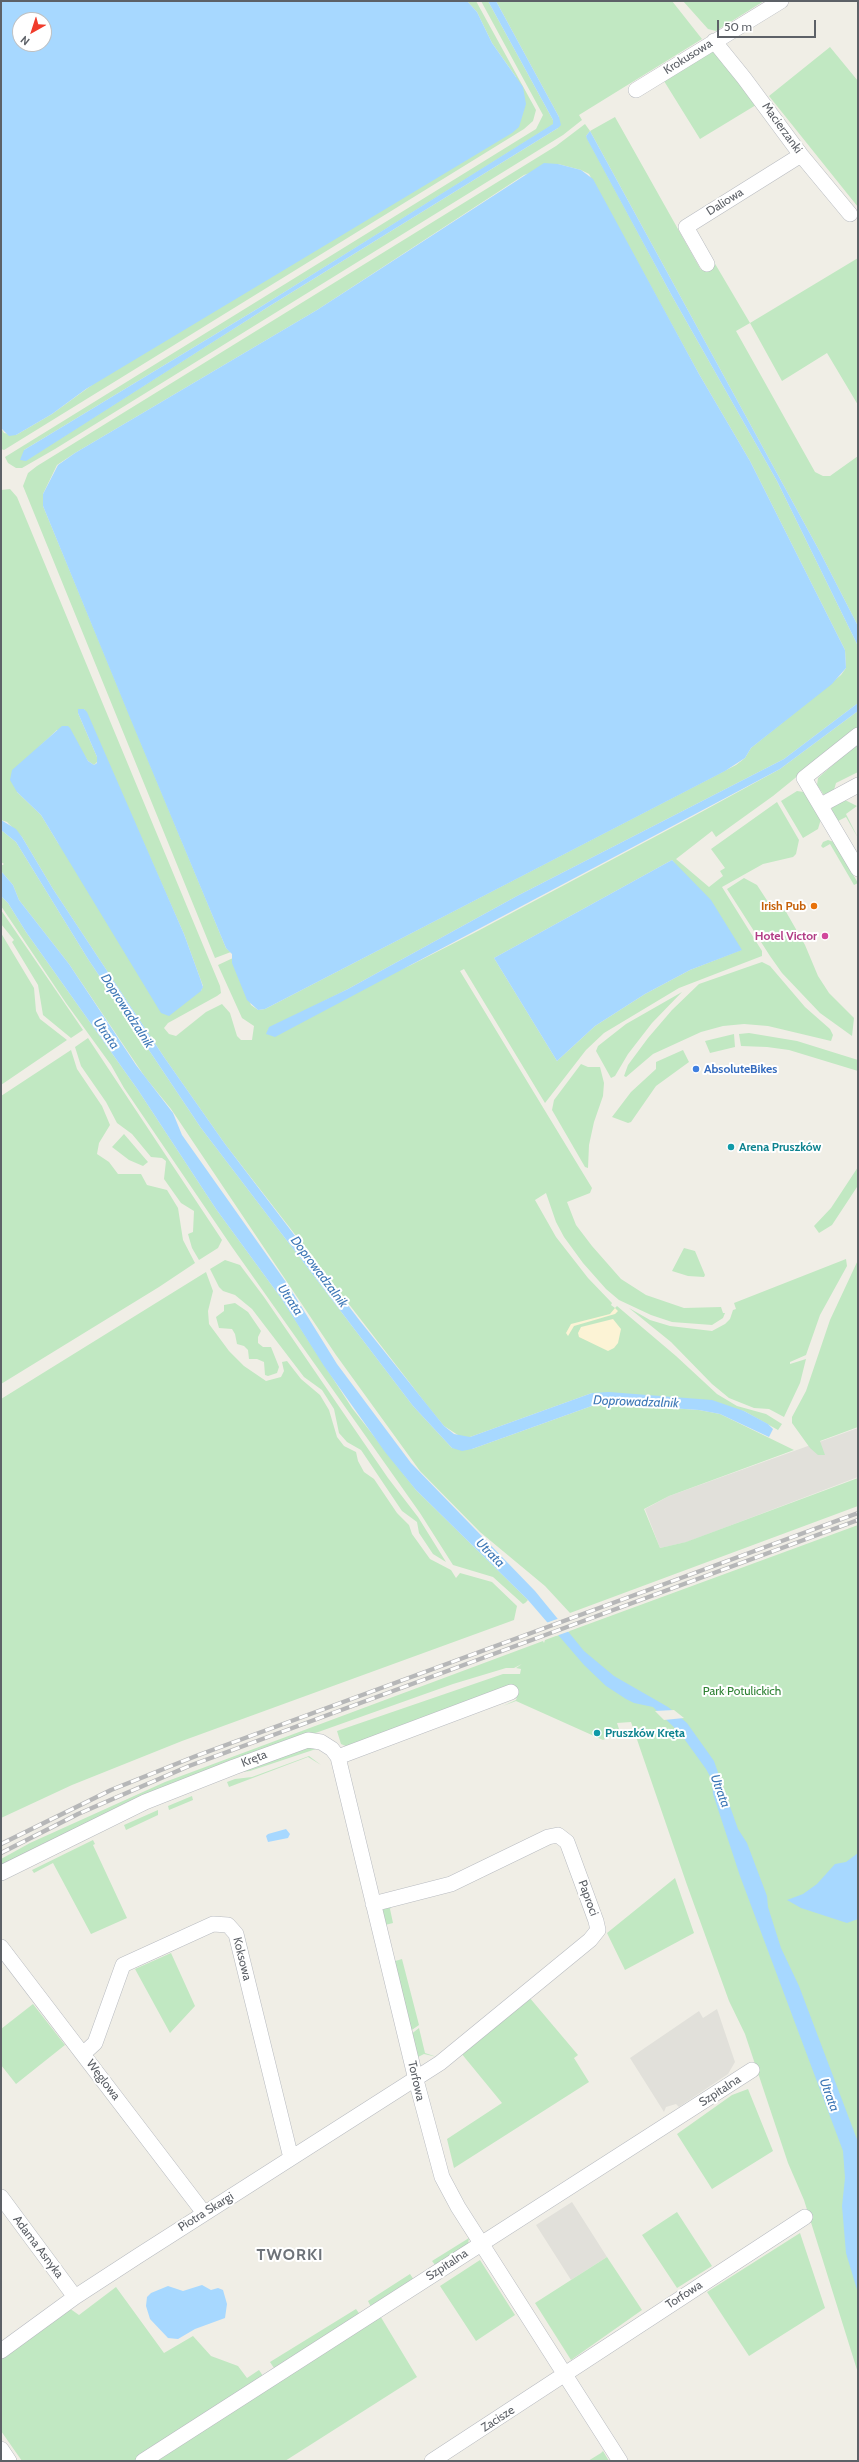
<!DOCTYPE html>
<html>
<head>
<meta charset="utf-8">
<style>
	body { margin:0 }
	#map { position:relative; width:859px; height:2462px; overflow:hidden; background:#f0eee6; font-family:Cabin,sans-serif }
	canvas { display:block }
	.frame { position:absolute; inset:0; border:2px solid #5d6167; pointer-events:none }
	.north { position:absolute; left:12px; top:12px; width:40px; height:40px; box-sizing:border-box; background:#fff; border:1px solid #bec0c2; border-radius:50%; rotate:219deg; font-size:11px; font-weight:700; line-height:16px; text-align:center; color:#5d6167 }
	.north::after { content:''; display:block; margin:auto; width:14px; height:18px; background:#f03c2c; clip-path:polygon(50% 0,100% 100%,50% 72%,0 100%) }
	.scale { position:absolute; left:717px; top:20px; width:99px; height:18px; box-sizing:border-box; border:2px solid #5d6167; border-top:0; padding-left:5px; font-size:12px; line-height:14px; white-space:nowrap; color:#5d6167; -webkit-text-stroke:3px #fff; paint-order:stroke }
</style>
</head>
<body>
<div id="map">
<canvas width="859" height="2462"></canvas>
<div class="frame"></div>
<div class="north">N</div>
<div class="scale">50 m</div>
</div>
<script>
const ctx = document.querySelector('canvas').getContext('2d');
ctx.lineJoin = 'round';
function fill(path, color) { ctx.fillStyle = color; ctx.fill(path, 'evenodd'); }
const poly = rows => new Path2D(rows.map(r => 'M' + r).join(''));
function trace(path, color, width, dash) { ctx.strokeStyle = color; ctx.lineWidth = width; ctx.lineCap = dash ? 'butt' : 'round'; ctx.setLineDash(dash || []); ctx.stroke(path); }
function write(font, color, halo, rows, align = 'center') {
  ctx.font = font + ' Cabin,sans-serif'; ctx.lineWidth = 4; ctx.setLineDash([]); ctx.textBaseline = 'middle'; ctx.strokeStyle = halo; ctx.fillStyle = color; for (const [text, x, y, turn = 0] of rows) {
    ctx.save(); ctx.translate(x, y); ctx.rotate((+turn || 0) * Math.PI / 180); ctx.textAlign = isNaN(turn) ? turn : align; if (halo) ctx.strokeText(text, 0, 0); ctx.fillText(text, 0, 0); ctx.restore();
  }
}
const industrial = poly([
	[858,1428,858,1477,687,1542,660,1548,645,1509,669,1496],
	[717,2009,735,2062,728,2074,679,2107,676,2104,666,2107,664,2112,630,2058,699,2011,703,2018],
	[572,2202,607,2257,571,2280,536,2225]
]);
const green = poly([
	[467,1,476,1,536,110,533,121,524,129,4,450,1,449,1,428,4,433,16,435,52,414,516,77,492,43,477,12],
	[481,1,488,1,553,120,554,124,262,306,24,450,26,460,268,307,558,128,559,117,496,1,672,1,702,39,579,115,582,120,563,135,55,449,22,468,16,468,8,463,5,457,536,129,543,115],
	[683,1,764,1,716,31,708,29],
	[830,47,858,81,858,207,769,96],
	[716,49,756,105,700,139,664,81],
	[615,117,701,270,714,262,750,323,858,258,858,405,827,353,782,381,750,323,736,331,815,472,823,476,830,476,858,456,858,626,820,552,590,131,586,136,672,296,777,481,858,646,858,703,784,759,517,896,348,989,267,1030,411,965,474,933,694,816,780,769,858,711,858,727,773,796,716,837,712,831,676,859,709,887,723,876,720,871,725,868,711,849,777,802,799,840,796,854,793,857,763,864,722,887,762,951,762,956,679,988,604,1033,586,1050,545,1103,464,969,460,971,592,1188,590,1193,567,1202,576,1225,592,1246,621,1279,646,1295,684,1308,721,1307,723,1313,725,1313,723,1318,712,1325,672,1322,651,1315,619,1300,606,1289,583,1263,564,1237,556,1222,546,1193,535,1200,556,1237,588,1278,612,1303,611,1305,615,1308,617,1306,676,1356,717,1394,737,1406,766,1414,782,1424,778,1430,744,1411,592,1393,470,1437,461,1437,444,1426,430,1409,225,1144,164,1057,53,889,22,837,7,822,1,820,1,490,10,489,17,497,220,986,221,993,217,996,168,1023,164,1028,169,1034,176,1036,206,1012,222,1004,230,1013,237,1036,241,1040,252,1040,254,1026,242,1018,218,965,233,958,251,1005,258,1010,265,1009,736,765,745,758,751,748,841,675,846,668,845,650,750,461,699,374,589,174,581,170,558,164,524,175,317,310,75,453,57,465,43,494,43,506,226,948,231,952,215,958,23,486,28,473,37,466,556,146,585,124,590,131],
	[84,709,184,934,200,978,203,986,201,991,58,843,41,815,17,792,39,747,57,730,80,749,88,761,94,765,97,762,97,757,78,713],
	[672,860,741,950,690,970,645,994,595,1026,557,1061,494,958],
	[858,743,858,772,836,783,834,790,824,795,817,785,818,778],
	[797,791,804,792,821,819,818,829,803,838,781,801],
	[845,800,857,806,846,814,858,838,846,817,838,821,832,812,832,807],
	[1,830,16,842,88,959,201,1128,413,1406,452,1448,472,1449,600,1403,699,1410,720,1414,794,1450,669,1496,644,1509,660,1548,686,1542,858,1478,858,1506,570,1613,545,1586,480,1532,420,1471,336,1355,171,1109,145,1077,69,964,19,900,13,885,1,871,1,866,4,864,1,862],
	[828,840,834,842,858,883,854,885,830,844,823,848,821,846,823,842],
	[744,878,757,885,770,905,785,910,805,945,818,976,829,993,854,1018,852,1036,820,1013,782,973,770,956,727,889],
	[1,896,8,903,26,932,138,1090,216,1209,281,1298,352,1408,416,1490,528,1600,525,1603,523,1604,493,1577,453,1565,420,1513,232,1247,124,1088,111,1065,66,1003,1,906],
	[1,910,83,1030,71,1038,43,1015,38,985,12,942,14,940,1,924],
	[1,933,34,988,36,1011,40,1019,67,1040,1,1085],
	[762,962,770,966,805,1007,830,1029,833,1035,831,1041,768,1026,744,1024,723,1026,701,1032,653,1054,626,1077,624,1076,628,1065,648,1038,672,1010,699,984],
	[682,992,652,1023,628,1054,615,1076,611,1078,596,1051,598,1046,626,1024],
	[749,1033,797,1041,858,1060,858,1071,789,1050,767,1047,741,1046,739,1034],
	[734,1034,735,1047,710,1053,705,1041],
	[88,1038,222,1240,218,1248,199,1260,192,1248,188,1234,193,1232,194,1211,181,1203,164,1179,166,1161,162,1158,151,1157,132,1134,117,1123,106,1102,81,1066,75,1047],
	[71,1050,77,1069,102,1106,110,1125,99,1143,97,1154,109,1162,118,1174,141,1174,147,1185,167,1190,178,1208,183,1240,195,1263,159,1287,1,1384,1,1096],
	[683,1050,689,1062,656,1086,631,1122,628,1123,612,1117,631,1092,656,1069,656,1062],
	[581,1064,588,1067,600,1067,604,1083,603,1096,594,1122,589,1145,588,1168,585,1167,552,1110,554,1100],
	[124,1134,148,1162,143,1166,129,1160,112,1147],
	[858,1167,857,1187,832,1225,819,1233,814,1226,831,1208],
	[684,1248,695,1251,705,1275,704,1277,688,1276,672,1271],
	[846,1259,847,1266,820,1315,806,1355,790,1362,790,1364,806,1359,800,1383,784,1417,769,1409,754,1408,729,1398,712,1384,671,1342,629,1308,650,1320,670,1326,712,1331,725,1324,730,1319,733,1310,736,1309,734,1303],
	[225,1260,240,1265,264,1297,388,1478,418,1517,446,1562,433,1554,419,1533,417,1522,402,1511,361,1450,347,1442,339,1433,334,1409,322,1390,304,1377,252,1309,235,1295,223,1291,219,1287,210,1269],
	[858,1260,858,1427,820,1441,825,1455,818,1455,810,1448,792,1423,792,1417,806,1391,830,1320],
	[206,1272,213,1291,208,1311,209,1324,229,1351,244,1366,266,1381,281,1377,284,1371,282,1362,287,1361,301,1379,320,1395,329,1410,337,1437,344,1446,356,1452,358,1461,364,1472,374,1479,397,1513,409,1525,412,1534,430,1559,451,1570,456,1578,460,1573,492,1582,517,1606,514,1620,182,1741,72,1785,1,1818,1,1399],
	[235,1303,248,1312,261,1331,258,1337,258,1343,263,1347,271,1347,279,1367,277,1373,268,1376,265,1375,264,1362,257,1359,249,1359,248,1350,244,1346,237,1344,235,1334,232,1329,219,1328,216,1317,224,1311,224,1305],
	[858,1525,858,2373,804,2200,788,2163,745,2034,729,2001,687,1885,631,1722,617,1723,620,1732,603,1740,516,1701,503,1706,516,1700,517,1697,348,1747,341,1744,337,1731,503,1674,520,1674,521,1669,516,1668,522,1664,514,1668,506,1668,453,1684,293,1741,1,1868,1,1859,30,1843,165,1782,543,1641,544,1643,545,1640],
	[301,1747,319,1748,250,1771,234,1773],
	[309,1756,321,1765,308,1757,229,1787,227,1782,235,1779,252,1777],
	[192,1796,193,1800,169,1810,168,1806],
	[158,1810,158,1815,126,1830,124,1825],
	[93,1840,95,1844,93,1845,127,1918,91,1934,53,1863,34,1873,32,1870],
	[675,1878,694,1933,625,1970,607,1933],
	[393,1904,390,1909,393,1923,385,1925,382,1910],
	[171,1953,195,2006,170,2033,135,1969],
	[402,1959,419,2025,409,2032,392,1962],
	[529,1997,578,2055,574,2058,589,2082,454,2168,447,2139,502,2103,461,2053],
	[33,2004,65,2045,16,2084,1,2065,1,2029],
	[419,2028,425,2053,437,2057,424,2054,416,2058,410,2035],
	[748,2089,773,2151,712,2189,677,2134,732,2095],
	[677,2212,712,2266,677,2288,642,2235],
	[800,2233,825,2308,749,2356,707,2292],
	[469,2238,468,2244,436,2266,432,2261],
	[607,2257,642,2310,571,2360,535,2303],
	[480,2260,515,2315,476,2341,440,2286],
	[410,2274,414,2280,371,2307,368,2301],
	[116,2287,164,2353,193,2336,211,2356,238,2366,247,2378,259,2370,265,2379,138,2461,22,2461,1,2431,1,2358,69,2308,79,2315],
	[356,2309,361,2316,276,2371,270,2362],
	[379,2314,417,2377,285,2461,148,2461],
	[603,2451,609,2461,588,2461,601,2453]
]);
const sand = poly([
	[615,1308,618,1311,615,1314,574,1326,568,1336,566,1333,571,1324,610,1314],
	[613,1319,621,1329,618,1343,614,1348,608,1351,579,1337,578,1333,581,1327]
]);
const water = poly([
	[1,1,467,1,477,12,492,43,523,87,526,104,519,127,512,133,86,389,52,414,16,435,9,436,1,428],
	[20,20,44,20,44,44,20,44],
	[488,1,496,1,559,117,561,125,558,128,268,307,26,461,20,460,24,450,262,306,553,124,553,120],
	[590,131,820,552,858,626,858,646,777,481,672,296,587,139,586,136],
	[544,163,558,164,581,170,593,179,699,374,750,461,845,650,846,668,832,684,751,748,745,758,725,771,265,1009,258,1010,247,1000,232,963,232,954,226,948,133,725,43,506,43,494,58,465,75,453,317,310],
	[858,703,858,711,780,769,275,1037,266,1034,269,1027,348,989,517,896,784,759],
	[78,709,84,709,87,712,184,934,200,978,203,987,201,991,169,1016,161,1013,41,815,17,792,10,780,12,770,62,726,68,726,70,728,88,761,94,765,97,763,97,757,78,713],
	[1,820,16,829,22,837,53,889,164,1057,225,1144,360,1321,444,1426,454,1434,470,1437,592,1393,609,1392,712,1400,744,1411,768,1424,773,1429,769,1437,720,1414,699,1410,600,1403,472,1449,462,1451,452,1448,413,1406,201,1128,88,959,16,842,1,830],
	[672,860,711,900,742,950,690,970,645,994,595,1026,557,1061,494,958],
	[1,871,13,885,19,900,69,964,136,1065,173,1113,182,1135,288,1285,337,1364,411,1463,535,1591,584,1651,614,1676,668,1707,687,1723,714,1761,738,1829,747,1843,767,1896,768,1907,781,1948,799,1986,858,2142,858,2293,846,2253,842,2206,845,2178,843,2151,740,1876,713,1794,712,1780,706,1769,680,1733,653,1707,634,1703,626,1699,606,1686,584,1665,528,1600,416,1490,385,1452,324,1366,281,1298,216,1209,138,1090,26,932,8,903,1,896],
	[286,1829,290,1834,288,1838,268,1842,266,1836,268,1834],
	[858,1853,858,1919,847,1923,801,1908,787,1900,803,1894,817,1884,835,1864,846,1862],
	[202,2285,211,2290,218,2288,223,2290,227,2304,225,2318,195,2329,178,2339,168,2338,150,2319,146,2306,147,2297,151,2293,168,2286,183,2291]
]);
const pier = poly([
	[560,1618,570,1631,556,1636,546,1623],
	[674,1710,684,1718,664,1720,655,1711]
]);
const minor = poly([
	[714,41,744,78,801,155,850,214],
	[636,90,781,1],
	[707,264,686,227,801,155],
	[858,735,804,778,858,869],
	[821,805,858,785],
	[338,1757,511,1692],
	[1,1873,145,1802,234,1767,308,1740,321,1742,332,1749,338,1757,416,2080,442,2177,458,2207,620,2461],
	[1,1947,204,2213],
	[83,2054,95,2043,123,1965,213,1924,228,1925,236,1934,291,2158],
	[1,2197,75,2297],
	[1,2351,75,2297,138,2256,440,2063,590,1940,598,1930,596,1921,567,1842,558,1835,548,1837,451,1884,373,1904],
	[1,2449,9,2461],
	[143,2461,752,2070],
	[432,2461,805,2217]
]);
const rail = poly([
	[1,1844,111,1790,196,1756,858,1513],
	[1,1853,78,1814,189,1766,858,1520]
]);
const markers = [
	[814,906,4,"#e8710a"],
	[825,936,4,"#d1479c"],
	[696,1069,4,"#3f7fe0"],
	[731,1147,4,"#0f9aa8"],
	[597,1733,4,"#0f9aa8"]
];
const streetNames = [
	["Krokusowa",688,57,-32],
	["Macierzanki",782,128,54],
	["Daliowa",725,202,-32],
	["Kręta",254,1759,-21],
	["Paproci",588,1898,70],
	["Koksowa",242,1959,76],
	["Węglowa",103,2080,53],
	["Torfowa",416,2081,77],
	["Szpitalna",720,2091,-33],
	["Piotra Skargi",206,2212,-32],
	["Adama Asnyka",38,2247,53],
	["Szpitalna",447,2265,-33],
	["Torfowa",684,2295,-33],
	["Zacisze",498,2419,-33]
];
const foodNames = [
	["Irish Pub",806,906]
];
const hotelNames = [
	["Hotel Victor",817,936]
];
const shopNames = [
	["AbsoluteBikes",704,1069]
];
const cultureNames = [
	["Arena Pruszków",739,1147],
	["Pruszków Kręta",605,1733]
];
const parkNames = [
	["Park Potulickich",742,1691]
];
const waterNames = [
	["Doprowadzalnik",127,1011,57],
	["Utrata",106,1034,55],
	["Doprowadzalnik",319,1272,53],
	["Utrata",290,1300,56],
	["Doprowadzalnik",636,1402,2],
	["Utrata",490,1553,45],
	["Utrata",720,1791,70],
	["Utrata",829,2095,70]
];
const districtNames = [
	["TWORKI",290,2255]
];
fill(industrial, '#e1e0da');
fill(green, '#c1e8c2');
fill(sand, '#fcf3d5');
fill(water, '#a7d8ff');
fill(pier, '#f0eee6');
trace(minor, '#b8bbc0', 16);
trace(minor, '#fff', 15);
trace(rail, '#b6b7b8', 4.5);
trace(rail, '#fff', 3, [9]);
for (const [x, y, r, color] of markers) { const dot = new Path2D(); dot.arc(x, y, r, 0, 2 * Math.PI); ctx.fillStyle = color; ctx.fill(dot); trace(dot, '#fff', 1.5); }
write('12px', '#5d6167', '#fff', streetNames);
write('bold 12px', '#c56008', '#fff', foodNames, 'right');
write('bold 12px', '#b23c85', '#fff', hotelNames, 'right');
write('bold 12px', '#366cbe', '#fff', shopNames, 'left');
write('bold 12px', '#0d838f', '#fff', cultureNames, 'left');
write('12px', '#308235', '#fff', parkNames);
write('italic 13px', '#3e78b7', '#fff', waterNames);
ctx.letterSpacing = '1px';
write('bold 16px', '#6e7379', '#fff', districtNames);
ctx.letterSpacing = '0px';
</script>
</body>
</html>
